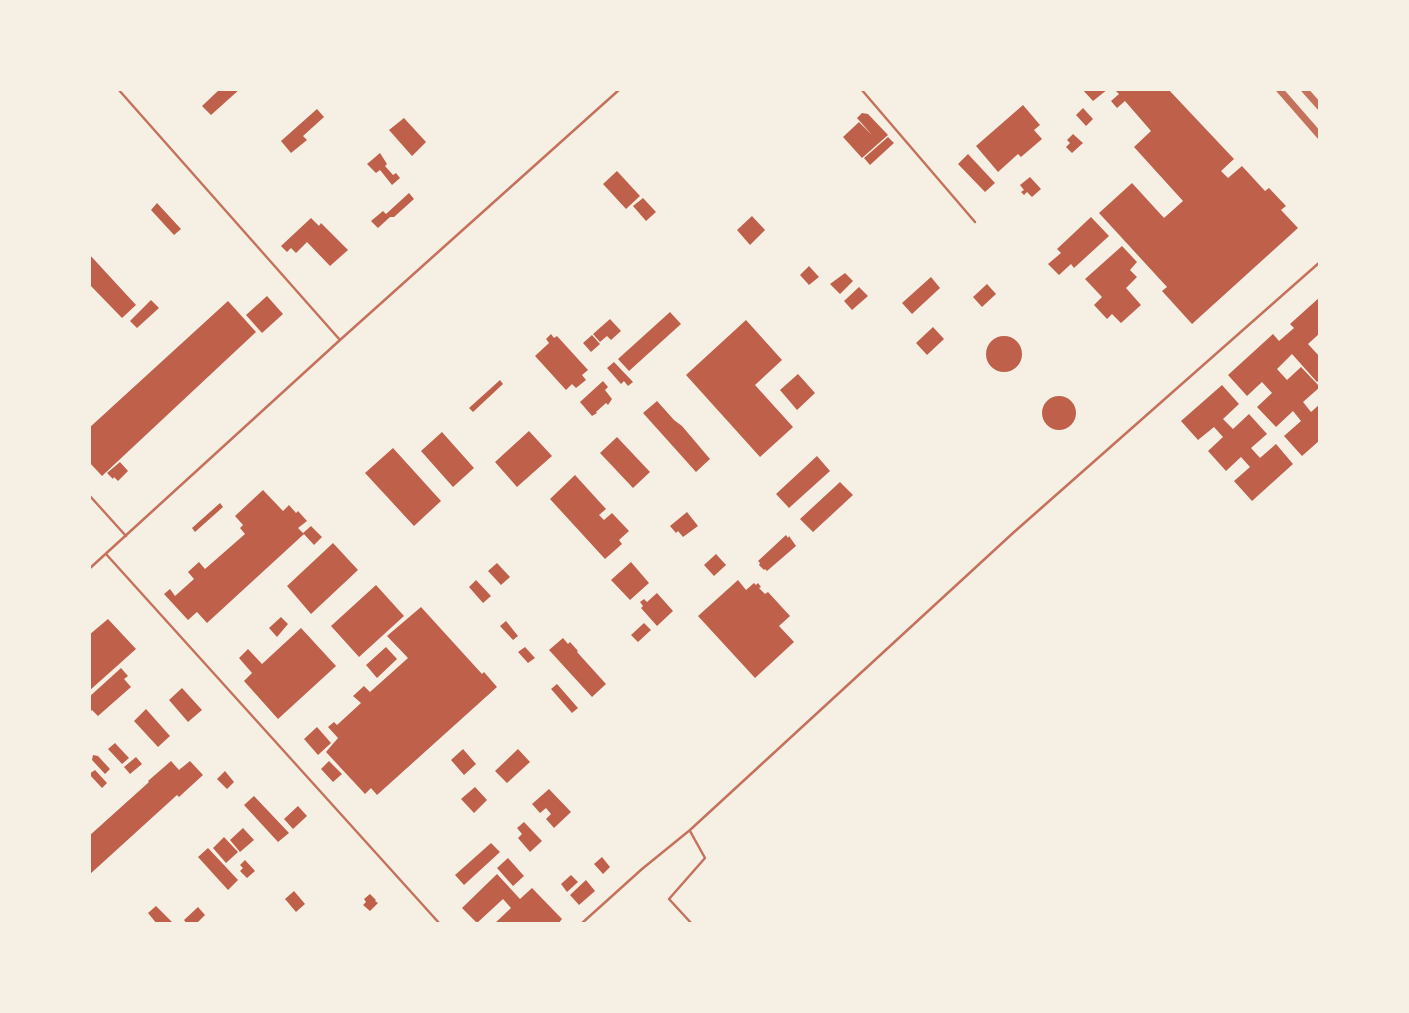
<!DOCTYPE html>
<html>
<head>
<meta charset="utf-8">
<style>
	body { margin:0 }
	#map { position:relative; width:1409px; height:1013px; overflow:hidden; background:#f6efe4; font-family:"Nunito Sans",sans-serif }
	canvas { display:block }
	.frame { position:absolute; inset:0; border:91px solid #f6efe4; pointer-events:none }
</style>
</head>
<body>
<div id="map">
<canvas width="1409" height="1013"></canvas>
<div class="frame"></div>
</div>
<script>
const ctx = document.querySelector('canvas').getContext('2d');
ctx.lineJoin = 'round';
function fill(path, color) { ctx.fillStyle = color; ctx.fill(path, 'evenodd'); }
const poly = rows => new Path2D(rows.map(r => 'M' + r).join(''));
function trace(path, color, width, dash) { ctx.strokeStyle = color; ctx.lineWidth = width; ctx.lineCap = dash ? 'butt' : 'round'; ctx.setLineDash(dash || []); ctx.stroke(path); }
const building = poly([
	[220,89,240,89,211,115,202,106],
	[1082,89,1108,89,1093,101],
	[1114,89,1168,89,1234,159,1221,171,1228,178,1242,166,1265,191,1269,188,1286,206,1281,210,1298,228,1192,324,1162,291,1167,287,1099,213,1132,183,1164,218,1183,201,1134,147,1151,131,1125,101,1117,108,1111,101,1119,94],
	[1023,105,1040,125,1034,130,1042,139,1021,157,1018,154,998,172,976,146],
	[1083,108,1093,119,1086,126,1076,115],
	[317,109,324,117,303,136,307,140,291,153,281,141],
	[862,113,868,114,888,135,862,158,843,137,859,122,872,135,857,118],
	[404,118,426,142,412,156,389,130],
	[1073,134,1083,143,1072,153,1066,147,1070,143,1067,140],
	[888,137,894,143,870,165,864,158],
	[380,153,387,164,385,166,393,175,396,173,400,178,392,185,380,170,376,173,367,164],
	[968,154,995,183,985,192,958,164],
	[617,171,640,196,626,209,603,184],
	[1030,177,1041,189,1032,197,1027,192,1024,195,1021,192,1024,190,1020,185],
	[409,193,414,199,394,217,390,217,378,228,371,221,383,211,386,214],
	[643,198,656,212,646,221,633,206],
	[157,203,181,229,174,235,151,210],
	[752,216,765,230,750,245,737,230],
	[1091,217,1109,236,1074,268,1071,264,1059,275,1048,264,1061,253,1057,249],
	[311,218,319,226,321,223,348,250,330,266,307,242,296,253,291,248,287,252,281,246],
	[1122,246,1137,262,1130,270,1137,277,1126,288,1141,305,1121,323,1112,314,1107,319,1094,305,1102,297,1085,279],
	[89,254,136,305,122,318,89,284],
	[809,266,819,277,809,285,800,275],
	[845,273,853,281,840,294,830,284],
	[931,277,940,288,912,314,902,303],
	[987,284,996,294,982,307,973,297],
	[859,287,868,296,852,310,844,301],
	[267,296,283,314,262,333,246,315],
	[1320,297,1320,333,1308,344,1320,357,1320,379,1317,382,1292,354,1277,369,1287,380,1301,367,1320,387,1303,402,1311,412,1320,404,1320,440,1302,456,1284,436,1301,421,1293,411,1276,427,1257,407,1272,393,1262,382,1247,396,1228,375,1273,334,1279,341,1294,328,1290,324],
	[151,300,159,308,137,328,130,321],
	[228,301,256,332,102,476,89,462,89,428],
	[670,312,681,324,629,371,618,359],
	[610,319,621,331,611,340,607,336,600,342,593,334],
	[746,320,782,360,755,385,793,427,760,457,686,375],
	[933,327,944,339,927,355,916,343],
	[551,334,554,338,557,336,588,370,582,375,586,380,576,388,572,384,566,390,535,356,549,343,546,339],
	[592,335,600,344,591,352,583,343],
	'986 354a18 18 0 1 1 36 0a18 18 0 1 1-36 0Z',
	[614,362,633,382,628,386,624,381,621,384,607,368],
	[798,374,815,393,797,410,780,390],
	[500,380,503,384,473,412,469,408],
	[603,381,608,387,605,390,612,399,608,405,606,403,596,412,597,413,592,416,580,402],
	[1222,385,1239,404,1223,419,1233,429,1249,414,1267,434,1251,448,1260,458,1276,444,1293,464,1252,501,1234,481,1250,467,1241,457,1226,471,1208,451,1223,437,1214,427,1198,440,1181,421],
	'1042 413a17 17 0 1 1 34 0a17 17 0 1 1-34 0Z',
	[657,401,674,420,682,426,710,459,696,472,643,413],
	[529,431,552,456,517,487,495,462],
	[442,432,474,468,453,487,421,451],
	[617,437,650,472,633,488,600,453],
	[393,448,441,501,414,526,365,473],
	[817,456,830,471,789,508,776,494],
	[120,462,128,471,118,481,114,477,113,479,107,473],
	[575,475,606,509,599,515,604,520,612,513,629,531,619,540,622,544,605,559,550,499],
	[840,482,853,495,813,532,800,519],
	[263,490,283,511,289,505,296,513,298,511,307,521,298,528,304,534,207,623,197,612,188,620,164,594,170,589,175,596,194,579,188,572,199,562,205,569,245,534,240,528,243,525,235,516],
	[220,503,223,507,195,532,192,528],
	[687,512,698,526,683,537,678,531,676,533,670,526],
	[311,526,322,537,314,545,303,533],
	[786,535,788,538,789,536,796,546,767,571,765,569,764,570,759,565,760,563,758,561],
	[333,543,358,570,311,614,287,586],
	[716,554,726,565,714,576,704,565],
	[631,562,649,583,630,600,611,580],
	[497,563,510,577,501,585,488,571],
	[476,580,491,596,483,603,469,587],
	[738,580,746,590,754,583,756,585,758,583,761,587,759,588,765,594,768,592,790,616,779,626,794,642,755,678,698,616],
	[376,585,404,616,359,657,331,626],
	[657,593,673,611,657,626,641,608,643,606,640,602,644,599,647,602],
	[421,607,482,674,484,672,497,687,377,795,371,788,365,794,326,752,338,738,328,727,334,722,337,725,361,703,353,696,364,686,370,692,408,658,387,636],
	[281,617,288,624,277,637,269,628],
	[108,619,136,649,89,691,89,635],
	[506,621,518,636,513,640,500,626],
	[644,623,651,630,638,642,631,635],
	[301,628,336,666,278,719,244,681,252,673,239,658,248,649,262,664],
	[563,638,568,644,570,642,578,651,577,652,606,684,592,697,549,650],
	[386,647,397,659,377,678,366,665],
	[525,647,535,658,528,663,518,652],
	[121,668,128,676,124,679,131,687,98,716,92,710,89,713,89,697],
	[557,684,578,708,572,713,551,689],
	[182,688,202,710,188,722,169,700],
	[146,709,170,736,158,747,134,721],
	[317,727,331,743,318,755,304,739],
	[115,743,129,758,122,764,108,749],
	[463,749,476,764,464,775,451,760],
	[518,749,530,762,507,783,495,771],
	[93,755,98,756,110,769,105,774,92,760],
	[136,757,142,764,130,774,124,767],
	[171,761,179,770,190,761,203,775,179,797,177,795,89,875,89,836,149,782,148,781],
	[329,761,342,774,333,782,321,769],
	[95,770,107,783,102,788,89,774],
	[225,771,234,782,227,789,217,779],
	[475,787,487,800,474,813,461,799],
	[549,789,571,812,554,828,546,819,551,814,546,808,540,813,532,804],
	[254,796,289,833,278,842,244,805],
	[298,806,307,816,293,829,284,819],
	[524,822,542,841,530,852,518,838,522,834,517,828],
	[243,828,254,840,240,852,230,840],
	[224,837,238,852,226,863,213,848],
	[491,843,500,852,464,885,455,875],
	[208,848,238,880,228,890,198,857],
	[602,857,610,867,603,874,594,864],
	[508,858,524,876,513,886,497,868],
	[245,860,255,871,247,878,240,871,243,868,240,865],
	[497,874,520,899,532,888,562,919,558,924,494,924,511,908,503,899,477,923,462,908],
	[571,875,578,882,567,892,561,884],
	[586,880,595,891,579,905,570,895],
	[294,891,305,904,296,912,285,899],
	[370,894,376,900,375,901,378,903,370,911,363,905,366,902,364,899],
	[156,906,174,924,157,924,148,913],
	[198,907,205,915,196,924,193,922,187,924,184,920]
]);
const service = poly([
	[118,89,340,340],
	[861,89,975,222],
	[89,495,126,536],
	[106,554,440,924],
	[89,569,340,340,620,89],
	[690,831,705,858,669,899,692,924],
	[581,924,642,869,690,830,1013,533,1320,262]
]);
const tertiary = poly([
	[1279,89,1320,136],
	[1304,89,1320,107]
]);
fill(building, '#bf614a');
trace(service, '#c5725c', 2.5);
trace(tertiary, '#c5725c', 7);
</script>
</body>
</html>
